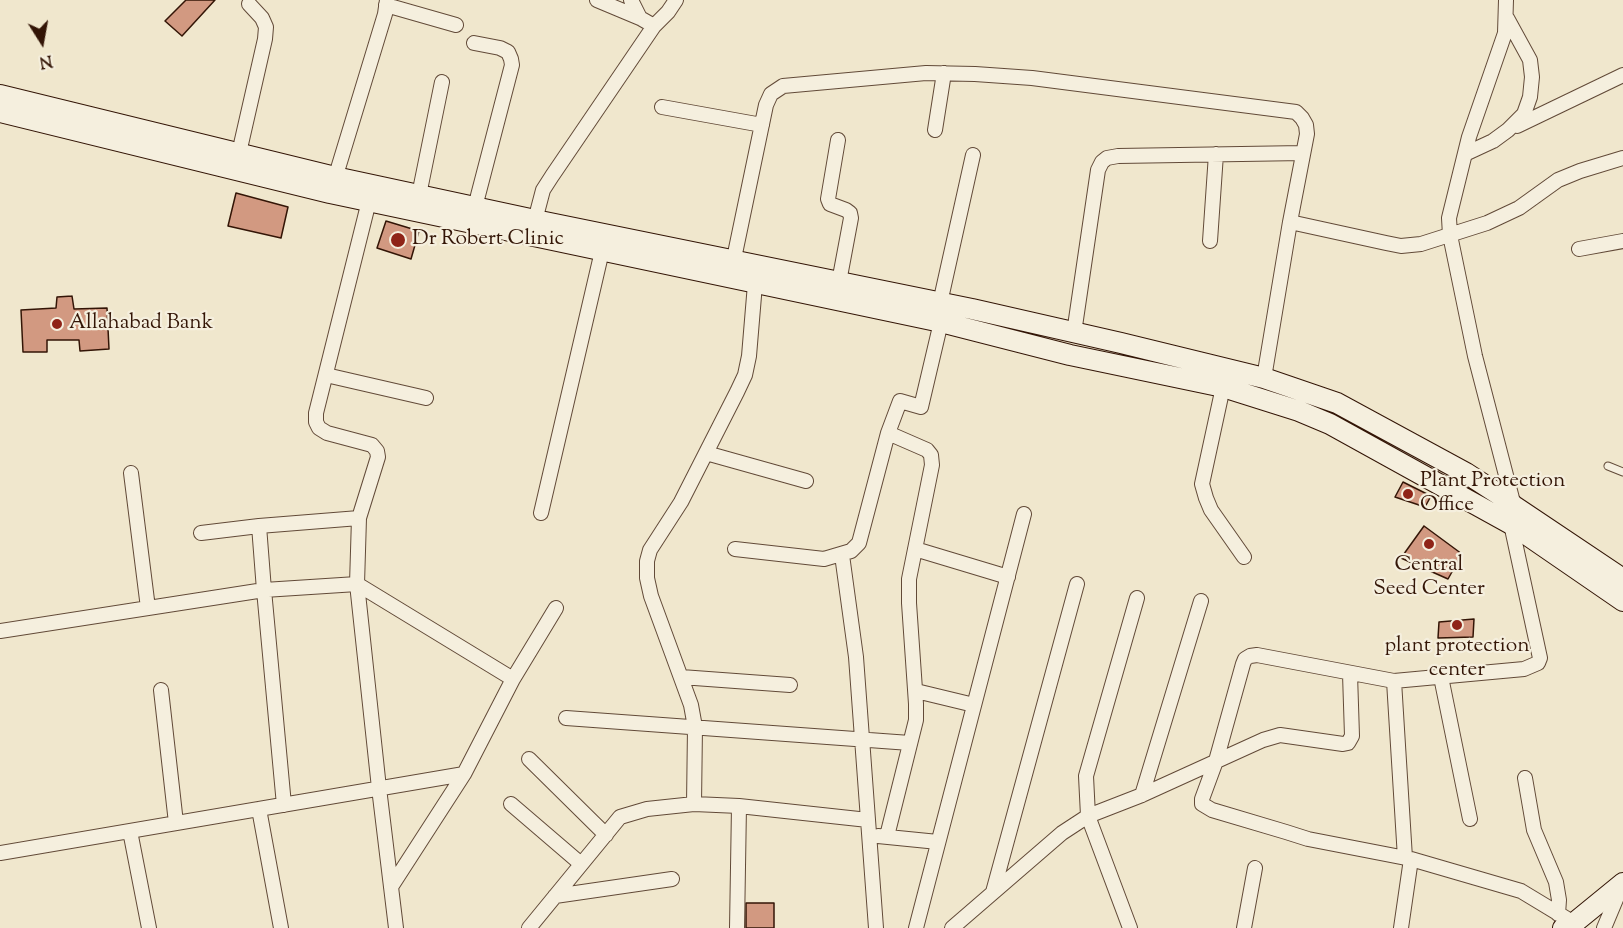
<!DOCTYPE html>
<html>
<head>
<meta charset="utf-8">
<style>
	body { margin:0 }
	#map { position:relative; width:1623px; height:928px; overflow:hidden; background:#f0e7cd; font-family:"Sorts Mill Goudy",serif }
	canvas { display:block }
	.north { position:absolute; left:12px; top:12px; width:60px; height:60px; -webkit-text-stroke:4px #f5efde; paint-order:stroke; rotate:169deg; font-size:16px; font-weight:700; line-height:24px; text-align:center; color:#331506 }
	.north::after { content:''; display:block; margin:auto; width:21px; height:27px; background:#331506; clip-path:polygon(50% 0,100% 100%,50% 72%,0 100%) }
</style>
</head>
<body>
<div id="map">
<canvas width="1623" height="928"></canvas>
<div class="north">N</div>
</div>
<script>
const ctx = document.querySelector('canvas').getContext('2d');
ctx.lineJoin = 'round';
function fill(path, color) { ctx.fillStyle = color; ctx.fill(path, 'evenodd'); }
const poly = rows => new Path2D(rows.map(r => 'M' + r).join(''));
function trace(path, color, width, dash) { ctx.strokeStyle = color; ctx.lineWidth = width; ctx.lineCap = dash ? 'butt' : 'round'; ctx.setLineDash(dash || []); ctx.stroke(path); }
function write(font, color, halo, rows, align = 'center') {
  ctx.font = font + ' "Sorts Mill Goudy",serif'; ctx.lineWidth = 4.5; ctx.setLineDash([]); ctx.textBaseline = 'middle'; ctx.strokeStyle = halo; ctx.fillStyle = color; for (const [text, x, y, turn = 0] of rows) {
    ctx.save(); ctx.translate(x, y); ctx.rotate((+turn || 0) * Math.PI / 180); ctx.textAlign = isNaN(turn) ? turn : align; if (halo) ctx.strokeText(text, 0, 0); ctx.fillText(text, 0, 0); ctx.restore();
  }
}
const building = poly([
	[186,0,215,0,182,36,165,21,186,0],
	[236,193,288,207,281,238,228,226,236,193],
	[386,221,419,231,411,259,377,248,386,221],
	[72,296,74,309,107,308,109,349,80,351,79,340,47,340,47,352,23,352,21,310,56,308,57,297,72,296],
	[1403,482,1431,496,1425,507,1395,497,1403,482],
	[1424,526,1462,554,1448,579,1401,558,1424,526],
	[1474,619,1473,637,1438,638,1439,622,1474,619],
	[746,903,774,903,774,928,746,928,746,903]
]);
const lane = poly([
	[1608,466,1623,472]
]);
const street = poly([
	[597,0,640,18,654,26],
	[631,0,640,18],
	[386,5,456,25],
	[474,43,500,48,508,52,511,59,512,65,475,207],
	[662,107,762,125],
	[1517,126,1623,75],
	[935,130,944,73],
	[838,140,828,199,830,204,846,210,850,213,851,218,839,282],
	[239,153,265,39,266,27,262,18,249,4],
	[1465,154,1493,141,1508,130,1524,114,1530,97,1532,77,1530,60,1507,18],
	[333,185,385,14,387,0],
	[419,195,442,82],
	[1290,222,1386,243,1401,246,1421,244,1487,223,1519,208,1558,180,1580,171,1623,158],
	[533,228,543,190,552,176,654,26,668,12,676,0],
	[1210,241,1216,154],
	[1579,249,1623,241],
	[732,268,766,105,771,94,783,86,926,73,975,74,1032,78,1296,112,1302,118,1306,125,1307,134,1290,222,1264,378],
	[940,303,973,155],
	[1074,333,1098,170,1102,162,1107,158,1118,156,1303,153],
	[326,375,426,398],
	[1223,387,1202,484,1206,498,1211,510,1244,557],
	[706,453,806,481],
	[131,473,148,608],
	[541,513,602,251],
	[359,518,378,457,377,451,372,445,327,433,319,428,316,422,316,413,369,201],
	[201,533,259,526],
	[735,549,824,559,851,551,859,543,888,433,900,401,921,407,941,322],
	[915,549,1008,577],
	[842,555,856,657,876,928],
	[0,631,264,590,357,584,513,679,464,774,391,887],
	[681,677,790,685],
	[1441,677,1470,819],
	[513,679,556,608],
	[1394,681,1405,858],
	[161,690,176,823],
	[916,691,974,705],
	[566,718,910,743],
	[529,759,606,835],
	[1525,778,1534,830,1556,882,1559,900,1558,914],
	[1142,795,1201,601],
	[511,804,581,864],
	[694,804,695,727,691,705,651,596,647,578,647,561,650,550,681,502,737,392,745,375,749,356,755,284],
	[284,805,264,590,259,526,359,518,357,584,379,788,396,928],
	[259,809,281,928],
	[130,831,149,928],
	[878,836,938,842],
	[887,836,916,720,916,704,909,603,909,579,932,465,931,455,927,450,888,433],
	[0,853,464,774],
	[1411,859,1521,891,1574,923,1577,928],
	[993,892,1077,584],
	[555,896,672,879],
	[529,928,620,817,647,809,694,804,739,806,868,820],
	[737,928,739,806],
	[916,928,1024,514],
	[952,928,1062,833,1088,816,1142,795,1263,740,1280,735,1343,744,1348,743,1352,736,1350,674],
	[1130,928,1088,816,1086,776,1137,598],
	[1244,928,1255,868],
	[1401,928,1411,859,1308,839,1286,832,1212,810,1202,804,1202,799,1216,761,1243,664,1245,659,1250,656,1257,655,1394,681,1524,669,1538,663,1540,658,1511,524,1514,506,1475,356,1450,235,1449,218,1469,137,1505,33,1506,0],
	[1604,928,1622,885]
]);
const secondary = poly([
	[0,95,335,177,535,220,972,309,1121,343,1264,378,1337,403,1466,473,1503,497,1514,506,1623,579],
	[0,112,330,193,941,322,1070,355,1223,387,1299,411,1330,424,1511,524,1623,601],
	[1563,928,1574,923,1623,883]
]);
const markers = [
	[398,240,8,"#8f2418"],
	[57,324,6,"#8f2418"],
	[1408,494,6,"#8f2418"],
	[1429,544,6,"#8f2418"],
	[1457,625,6,"#8f2418"]
];
const poiNames = [
	["Dr Robert Clinic",412,240],
	["Allahabad Bank",69,324],
	["Plant Protection",1420,482],
	["Office",1420,506],
	["Central",1429,566,"center"],
	["Seed Center",1429,590,"center"],
	["plant protection",1457,647,"center"],
	["center",1457,671,"center"]
];
fill(building, '#d29981');
trace(building, '#331506', 1.5);
trace(lane, '#624a38', 9);
trace(street, '#624a38', 16);
trace(secondary, '#331506', 22);
trace(lane, '#f5efde', 7);
trace(street, '#f5efde', 14);
trace(secondary, '#f5efde', 20);
for (const [x, y, r, color] of markers) { const dot = new Path2D(); dot.arc(x, y, r, 0, 2 * Math.PI); ctx.fillStyle = color; ctx.fill(dot); trace(dot, '#f5efde', 2); }
write('21px', '#331506', '#f5efde', poiNames, 'left');
</script>
</body>
</html>
